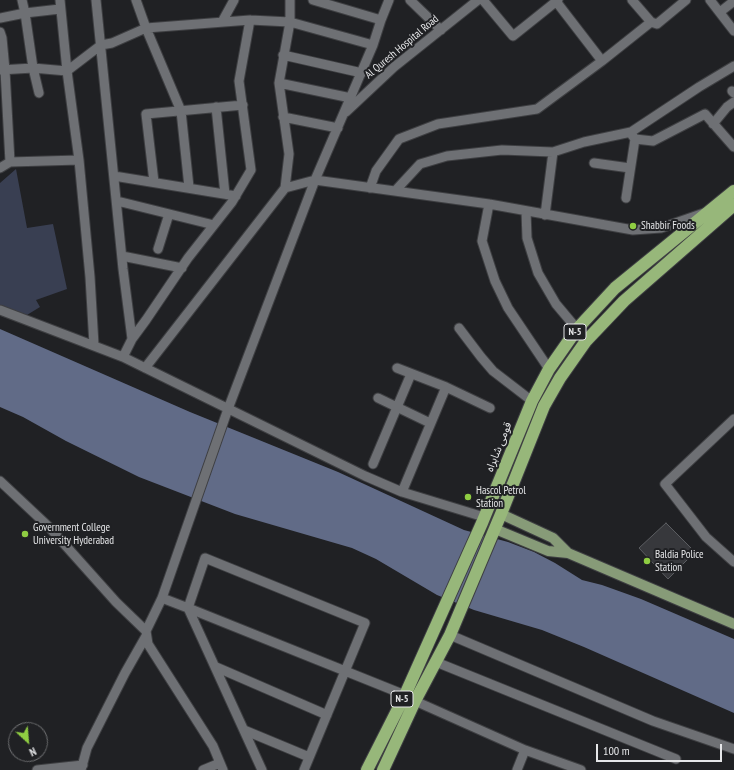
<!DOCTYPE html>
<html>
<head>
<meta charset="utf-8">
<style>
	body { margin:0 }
	#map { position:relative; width:734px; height:770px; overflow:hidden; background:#202124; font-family:"PT Sans Narrow",sans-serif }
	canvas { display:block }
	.north { position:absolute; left:8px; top:722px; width:40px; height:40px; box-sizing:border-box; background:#202124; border:1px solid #6f7072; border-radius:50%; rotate:154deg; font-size:11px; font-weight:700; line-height:16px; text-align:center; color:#e5e6e8 }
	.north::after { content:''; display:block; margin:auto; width:14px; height:18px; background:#8fcd42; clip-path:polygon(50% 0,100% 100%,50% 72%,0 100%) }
	.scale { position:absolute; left:596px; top:744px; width:126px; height:18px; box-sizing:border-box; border:2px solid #e5e6e8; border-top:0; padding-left:5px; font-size:12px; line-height:14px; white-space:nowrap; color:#e5e6e8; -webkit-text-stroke:3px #202124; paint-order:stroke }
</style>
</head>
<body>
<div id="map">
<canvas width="734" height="770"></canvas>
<div class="north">N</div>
<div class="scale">100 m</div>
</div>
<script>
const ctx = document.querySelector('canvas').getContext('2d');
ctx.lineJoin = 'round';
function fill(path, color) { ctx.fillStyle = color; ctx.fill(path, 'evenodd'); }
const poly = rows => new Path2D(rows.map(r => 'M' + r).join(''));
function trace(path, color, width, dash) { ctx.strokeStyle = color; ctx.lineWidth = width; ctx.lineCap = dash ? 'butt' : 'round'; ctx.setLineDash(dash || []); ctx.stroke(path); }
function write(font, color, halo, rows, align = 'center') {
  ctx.font = font + ' "PT Sans Narrow","Noto Sans Arabic",sans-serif'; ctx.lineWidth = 4; ctx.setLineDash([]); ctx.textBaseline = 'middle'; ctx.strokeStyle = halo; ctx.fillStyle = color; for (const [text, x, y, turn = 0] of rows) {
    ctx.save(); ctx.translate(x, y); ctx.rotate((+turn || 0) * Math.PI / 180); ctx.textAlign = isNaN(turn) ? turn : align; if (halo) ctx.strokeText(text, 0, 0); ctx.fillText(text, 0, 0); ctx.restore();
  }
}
const green = poly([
	[16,169,27,228,53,224,67,289,36,300,40,307,22,318,0,308,0,183]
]);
const water = poly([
	[0,329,190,412,338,472,464,530,508,542,534,552,555,563,582,580,602,585,641,599,734,639,734,713,584,647,542,630,474,610,437,595,376,559,352,548,235,514,139,477,66,441,23,417,0,407]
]);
const building = poly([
	[666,523,695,552,668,579,639,548,666,523]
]);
const minor = poly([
	[22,0,25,13,33,68,39,93],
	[60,0,67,71,79,160,90,277,94,345],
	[96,0,123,269,132,339],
	[136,0,146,28,181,111,189,187],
	[313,0,381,20],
	[410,0,441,30],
	[483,0,513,36,558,0],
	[555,0,602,61],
	[632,0,651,22,657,24,686,0],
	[710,0,734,31],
	[720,12,734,1],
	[0,18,25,13,60,9],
	[222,22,234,0],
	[0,32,2,38,5,70,10,162],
	[283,55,362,73],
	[0,70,33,68,67,71,101,45,112,43,146,28,250,20,290,22,373,45],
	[279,83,351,98],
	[732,91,734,93],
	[216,107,225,194],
	[346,112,394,67,478,0],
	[283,117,338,128],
	[713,124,727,107,734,102],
	[635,139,653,141,705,114,734,147],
	[594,163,630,168],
	[0,168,10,162,79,160],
	[114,176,236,196],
	[154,182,146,114,243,105],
	[285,188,315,180,489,204,633,230,661,228,704,213],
	[370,188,376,171,399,139,438,124,537,109,602,61,651,22],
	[395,191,420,164,447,156,502,150,553,152,584,142,631,132,699,87,734,66],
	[626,198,635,139,632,135],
	[117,201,214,225],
	[489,204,482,241,495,281,508,308,549,369],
	[526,211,527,238,538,273,556,304,577,329],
	[545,215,553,152],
	[158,249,169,214],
	[122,256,182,268],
	[0,310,123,357,365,476,402,492,484,517],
	[459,328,481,357,493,371,532,401],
	[123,357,132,339,146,320,188,258,232,202,251,170,239,81,250,20],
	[145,368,285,188,289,154,279,83,290,22,290,0],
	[397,368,446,387,490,408],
	[378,398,430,423],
	[734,419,665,484,706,537,734,562],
	[373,464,411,374],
	[0,481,49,527,116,602,146,631],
	[402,492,446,387],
	[162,598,188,608,405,695],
	[450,635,653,721,734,749],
	[436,662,676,759],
	[216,667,327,715],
	[415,701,525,750,581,770],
	[244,730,309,757],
	[37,770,83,765],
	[81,770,87,748,125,673,146,636],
	[203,770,220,763],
	[223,770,213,746,148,644,146,631,162,598,228,409,315,180,373,45,381,20,389,0],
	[262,770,188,608,205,558,365,623,304,770],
	[517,770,525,750]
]);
const major = poly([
	[501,514,553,538,568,553],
	[495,529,548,551,568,553,734,624]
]);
const highway = poly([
	[367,770,405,695,482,523,532,401,549,369,577,329,615,288,734,191],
	[383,770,415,701,450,635,501,514,544,406,560,378,586,341,624,301,734,205]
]);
const markers = [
	[633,226,4,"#8fcd42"],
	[468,497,4,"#8fcd42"],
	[25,534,4,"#8fcd42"],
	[647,561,4,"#8fcd42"]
];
const shields = [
	[575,332,22],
	[402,699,22]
];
const shieldNames = [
	["N-5",575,332],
	["N-5",402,699]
];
const streetNames = [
	["Al Quresh Hospital Road",402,47,-40],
	["قومی شاہراہ",499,447,-68]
];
const poiNames = [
	["Shabbir Foods",641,226],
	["Hascol Petrol",476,491],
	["Station",476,504],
	["Government College",33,528],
	["University Hyderabad",33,541],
	["Baldia Police",655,555],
	["Station",655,568]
];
fill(green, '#393f52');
fill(water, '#616b87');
fill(building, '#37383c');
trace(building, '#5b5d61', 1);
trace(minor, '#3e3f42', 11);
trace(major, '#3e3f42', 12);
trace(highway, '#3e3f42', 14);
trace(minor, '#6e7074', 9);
trace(major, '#879b78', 10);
trace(highway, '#97b77a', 12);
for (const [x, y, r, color] of markers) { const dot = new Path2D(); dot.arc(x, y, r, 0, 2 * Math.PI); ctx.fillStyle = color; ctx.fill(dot); trace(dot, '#202124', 1.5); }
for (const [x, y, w] of shields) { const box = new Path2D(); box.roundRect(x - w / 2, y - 8, w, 16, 3); ctx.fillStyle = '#202124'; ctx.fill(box); trace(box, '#e5e6e8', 1); }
write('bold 10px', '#e5e6e8', null, shieldNames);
write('11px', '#e5e6e8', '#202124', streetNames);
write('11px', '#e5e6e8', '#202124', poiNames, 'left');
</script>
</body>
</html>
